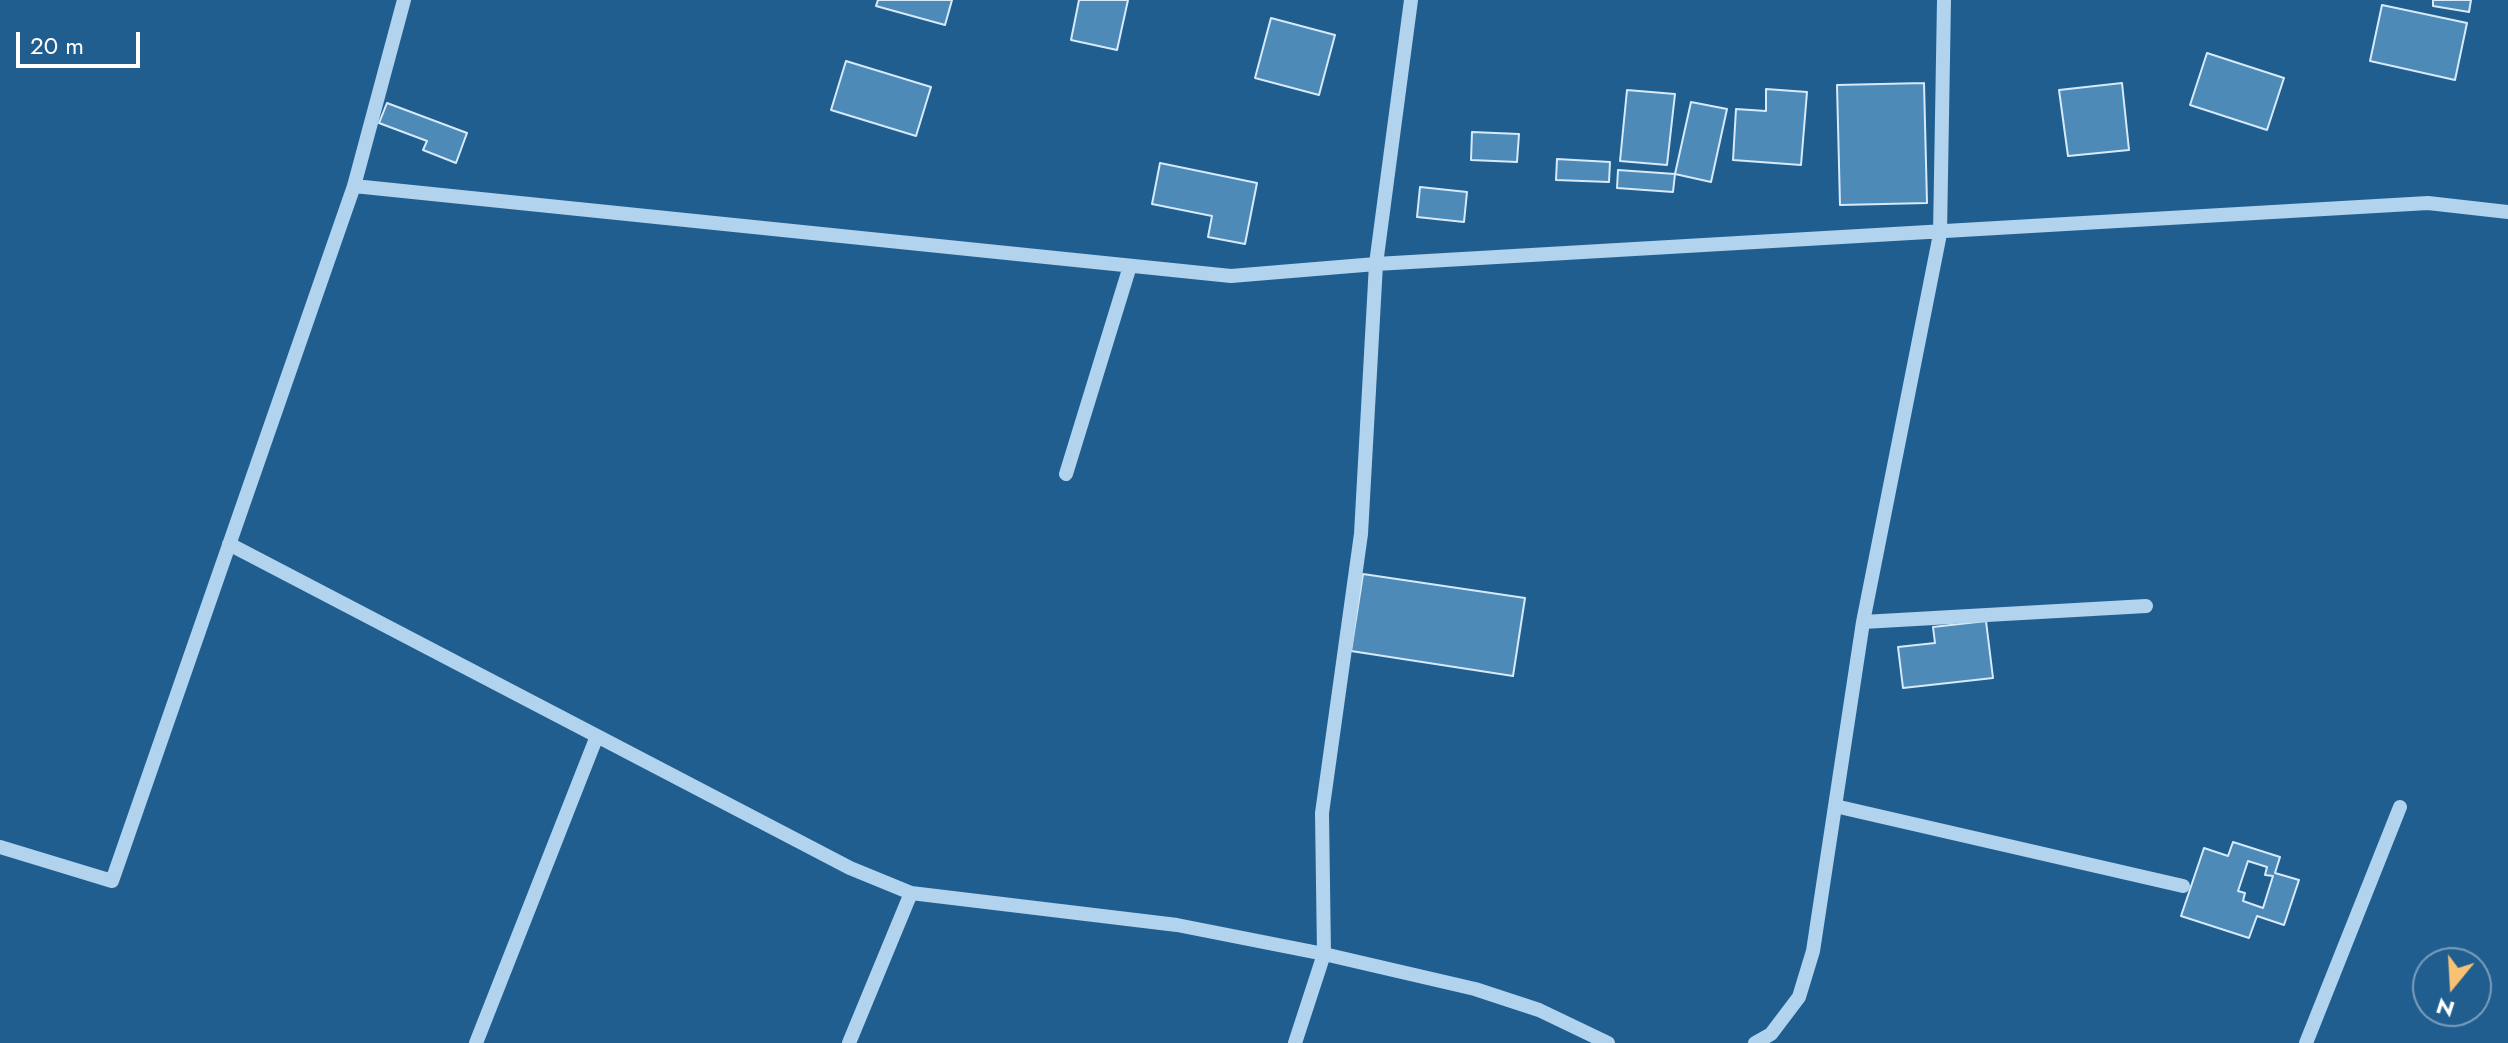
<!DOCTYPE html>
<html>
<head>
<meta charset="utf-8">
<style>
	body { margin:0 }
	#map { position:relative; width:2508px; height:1043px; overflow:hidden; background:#215e90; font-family:Jost,sans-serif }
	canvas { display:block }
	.north { position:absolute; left:2412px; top:947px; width:80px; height:80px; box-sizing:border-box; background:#215e90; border:2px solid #7a9ebc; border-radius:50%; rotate:198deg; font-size:22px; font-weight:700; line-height:32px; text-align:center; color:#fff }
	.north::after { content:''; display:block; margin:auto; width:28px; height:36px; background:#f9c273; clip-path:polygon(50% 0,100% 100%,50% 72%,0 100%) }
	.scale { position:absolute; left:16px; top:32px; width:124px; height:36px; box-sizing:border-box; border:4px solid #fff; border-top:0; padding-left:10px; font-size:24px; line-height:28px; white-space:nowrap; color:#fff; -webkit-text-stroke:6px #215e90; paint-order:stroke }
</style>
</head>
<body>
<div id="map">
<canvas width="2508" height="1043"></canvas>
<div class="north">N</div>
<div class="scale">20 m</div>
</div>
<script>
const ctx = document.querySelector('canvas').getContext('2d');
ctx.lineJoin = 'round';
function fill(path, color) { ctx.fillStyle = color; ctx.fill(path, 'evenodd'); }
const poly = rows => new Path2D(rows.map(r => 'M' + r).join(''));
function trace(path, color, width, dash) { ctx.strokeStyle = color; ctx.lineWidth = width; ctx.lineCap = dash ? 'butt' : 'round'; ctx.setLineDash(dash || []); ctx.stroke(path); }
const building = poly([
	[878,0,952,0,945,25,876,6,878,0],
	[1079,0,1128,0,1117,50,1071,40,1079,0],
	[2433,0,2471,0,2469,12,2433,6,2433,0],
	[2382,5,2467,23,2455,80,2370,61,2382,5],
	[1271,18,1335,35,1319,95,1255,78,1271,18],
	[2207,53,2284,78,2267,130,2190,105,2207,53],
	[846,61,931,87,916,136,831,110,846,61],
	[1924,83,1927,203,1840,205,1837,85,1924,83],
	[2122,83,2129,150,2068,156,2059,90,2122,83],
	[1766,89,1807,92,1801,165,1733,160,1736,109,1766,111,1766,89],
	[1627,90,1675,94,1667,165,1620,161,1627,90],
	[1691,102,1727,109,1711,182,1675,174,1691,102],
	[387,103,467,133,456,163,423,150,427,141,379,123,387,103],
	[1472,132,1519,134,1517,162,1471,160,1472,132],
	[1557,159,1610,162,1609,182,1556,180,1557,159],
	[1160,163,1257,183,1245,244,1208,237,1212,216,1152,204,1160,163],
	[1618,170,1675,174,1673,192,1617,188,1618,170],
	[1420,187,1467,192,1464,222,1417,217,1420,187],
	[1363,574,1525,598,1513,676,1351,651,1363,574],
	[1986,621,1993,678,1903,688,1898,647,1935,643,1933,627,1986,621],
	[2233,842,2280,857,2275,873,2299,880,2284,925,2257,916,2249,938,2181,916,2204,848,2228,856,2233,842],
	[2248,861,2267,867,2265,875,2273,876,2263,908,2243,901,2245,893,2238,891,2248,861]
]);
const minor = poly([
	[354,186,1231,276,1376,264,2428,203,2508,212],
	[1066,474,1130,266],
	[229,544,850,868,911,893,1177,925,1324,954,1475,989,1539,1010,1608,1043],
	[1863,622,2146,606],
	[1835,806,2183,886],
	[0,847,112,881,354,186,404,0],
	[476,1043,597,736],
	[849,1043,911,893],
	[1295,1043,1324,954,1322,813,1361,534,1376,264,1411,0],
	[1755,1043,1771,1034,1799,997,1813,951,1863,622,1940,234,1944,0],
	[2306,1043,2400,807]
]);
fill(building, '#4e8ab8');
trace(building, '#d7eaf9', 2);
trace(minor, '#b1d3ed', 14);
</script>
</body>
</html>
